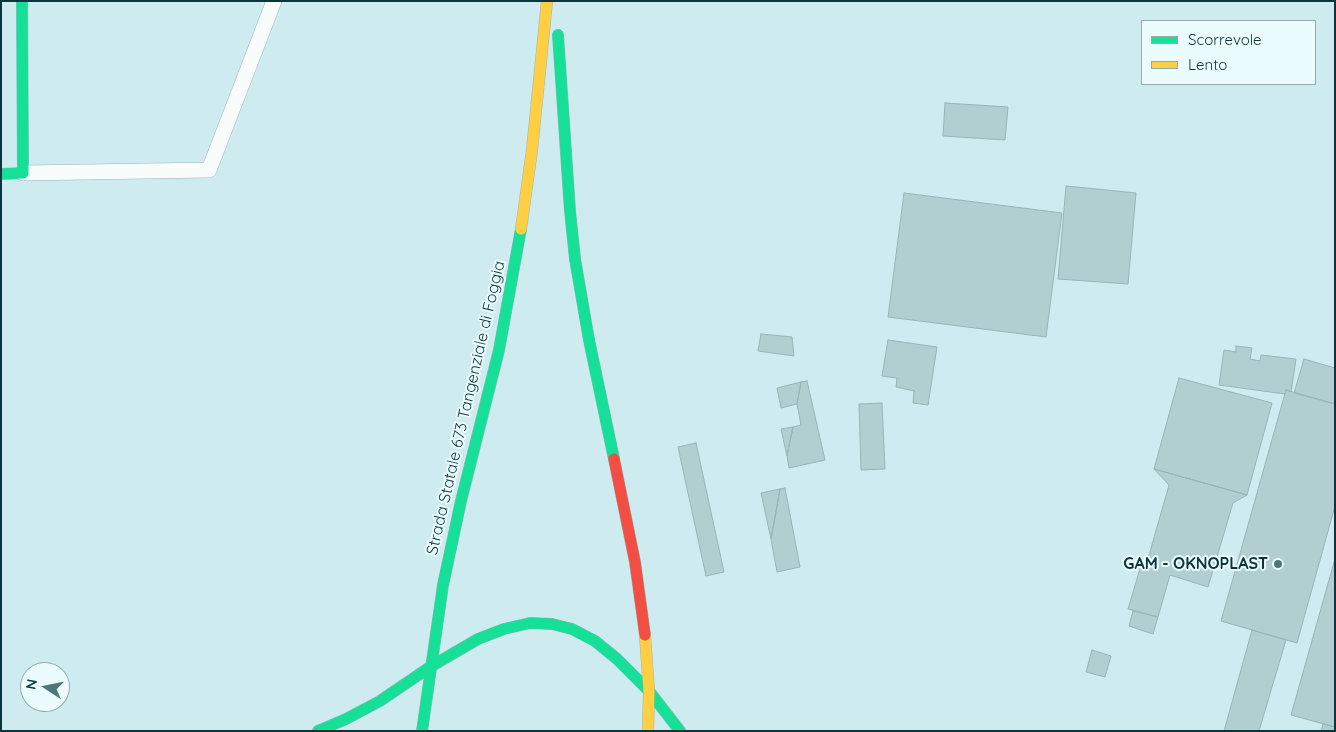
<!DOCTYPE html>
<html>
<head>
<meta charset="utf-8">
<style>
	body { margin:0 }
	#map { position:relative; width:1336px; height:732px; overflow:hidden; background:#ceebf0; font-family:Quicksand,sans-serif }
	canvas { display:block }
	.frame { position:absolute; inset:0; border:2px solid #0c353b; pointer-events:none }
	.legend { position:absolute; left:1141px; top:20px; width:175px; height:65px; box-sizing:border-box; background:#ebfcfe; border:1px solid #92acb0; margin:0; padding:6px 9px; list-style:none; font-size:15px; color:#0c353b }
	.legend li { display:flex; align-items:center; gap:10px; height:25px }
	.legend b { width:25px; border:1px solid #92acb0 }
	.north { position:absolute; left:20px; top:662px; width:50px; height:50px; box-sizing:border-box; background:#ebfcfe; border:1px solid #92acb0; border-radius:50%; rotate:281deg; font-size:14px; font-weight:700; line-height:20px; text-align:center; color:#0c353b }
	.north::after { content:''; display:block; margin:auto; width:18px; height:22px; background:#50757a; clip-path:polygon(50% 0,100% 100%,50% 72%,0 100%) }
</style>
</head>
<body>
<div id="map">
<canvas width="1336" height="732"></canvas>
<div class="frame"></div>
<ul class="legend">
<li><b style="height:6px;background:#16e098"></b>Scorrevole</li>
<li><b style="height:6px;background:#ffcf43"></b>Lento</li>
</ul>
<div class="north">N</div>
</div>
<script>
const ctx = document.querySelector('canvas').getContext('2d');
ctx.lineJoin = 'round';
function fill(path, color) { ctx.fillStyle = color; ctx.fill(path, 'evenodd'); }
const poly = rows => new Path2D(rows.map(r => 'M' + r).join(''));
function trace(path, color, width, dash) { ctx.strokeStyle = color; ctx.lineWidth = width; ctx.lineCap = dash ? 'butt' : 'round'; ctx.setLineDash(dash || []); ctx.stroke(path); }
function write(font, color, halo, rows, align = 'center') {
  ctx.font = font + ' Quicksand,sans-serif'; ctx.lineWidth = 4; ctx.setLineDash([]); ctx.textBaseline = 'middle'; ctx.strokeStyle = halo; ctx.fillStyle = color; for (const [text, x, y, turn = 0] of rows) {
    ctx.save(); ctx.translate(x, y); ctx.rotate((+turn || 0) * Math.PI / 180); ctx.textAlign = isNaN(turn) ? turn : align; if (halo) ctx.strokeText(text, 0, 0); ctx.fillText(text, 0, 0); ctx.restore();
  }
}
const building = poly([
	[945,103,1008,107,1005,140,943,136,945,103],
	[1066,186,1136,193,1128,284,1058,279,1066,186],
	[904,193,1062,213,1046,337,888,317,904,193],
	[761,334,792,337,794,356,758,351,761,334],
	[888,340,937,347,928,405,913,403,914,391,896,387,897,378,882,376,888,340],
	[1236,346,1252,348,1250,359,1260,361,1261,355,1296,359,1291,392,1286,390,1285,394,1219,385,1224,350,1236,352,1236,346],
	[1304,359,1335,368,1335,404,1294,393,1304,359],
	[1179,378,1272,403,1247,495,1154,469,1179,378],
	[807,381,825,460,789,468,787,456,793,427,801,425,797,404,801,382,807,381],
	[801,382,797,404,781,408,777,388,801,382],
	[1286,390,1335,404,1335,506,1297,643,1221,621,1286,390],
	[882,403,885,469,861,470,859,404,882,403],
	[793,427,789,446,787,456,781,429,793,427],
	[696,443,724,572,706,576,678,447,696,443],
	[1154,469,1247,495,1233,503,1208,587,1170,575,1158,617,1128,609,1142,562,1147,562,1169,485,1154,469],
	[785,488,800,567,777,572,771,539,780,489,785,488],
	[780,489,773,528,771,539,761,493,780,489],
	[1335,559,1335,727,1291,715,1335,559],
	[1133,611,1158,617,1153,634,1129,626,1133,611],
	[1252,630,1286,640,1259,731,1224,731,1252,630],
	[1092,650,1111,656,1105,677,1086,672,1092,650],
	[1323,724,1335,727,1335,731,1321,731,1323,724]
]);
const lane = poly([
	[23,173,209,170,274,1]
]);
const fast = poly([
	[558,35,570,211,575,259,589,340,614,459],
	[1,174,23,173,22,1],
	[318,731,346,719,380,701,430,667,478,639,504,629,530,623,552,624,572,629,595,641,617,659,649,691,680,731],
	[422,731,443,585,461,501,499,350,521,229]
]);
const slow = poly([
	[521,229,532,150,547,1],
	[645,635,649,691,648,731]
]);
const jam = poly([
	[614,459,635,562,645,635]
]);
const markers = [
	[1278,564,5,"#50757a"]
];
const streetNames = [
	["Strada Statale 673 Tangenziale di Foggia",466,408,-77]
];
const poiNames = [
	["GAM - OKNOPLAST",1268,564]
];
fill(building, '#b1cfd0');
trace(building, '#96b5b6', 1);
trace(lane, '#97b6bb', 16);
trace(fast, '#97b6bb', 12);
trace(slow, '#97b6bb', 12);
trace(jam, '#97b6bb', 12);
trace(lane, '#f8fcfd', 15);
trace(fast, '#16e098', 11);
trace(slow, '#ffcf43', 11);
trace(jam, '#f24e42', 11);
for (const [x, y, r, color] of markers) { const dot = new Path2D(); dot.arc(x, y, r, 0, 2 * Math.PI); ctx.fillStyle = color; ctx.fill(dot); trace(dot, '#ebfcfe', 2); }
write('16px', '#0c353b', '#ebfcfe', streetNames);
write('bold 16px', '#0c353b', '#ebfcfe', poiNames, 'right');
</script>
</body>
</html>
